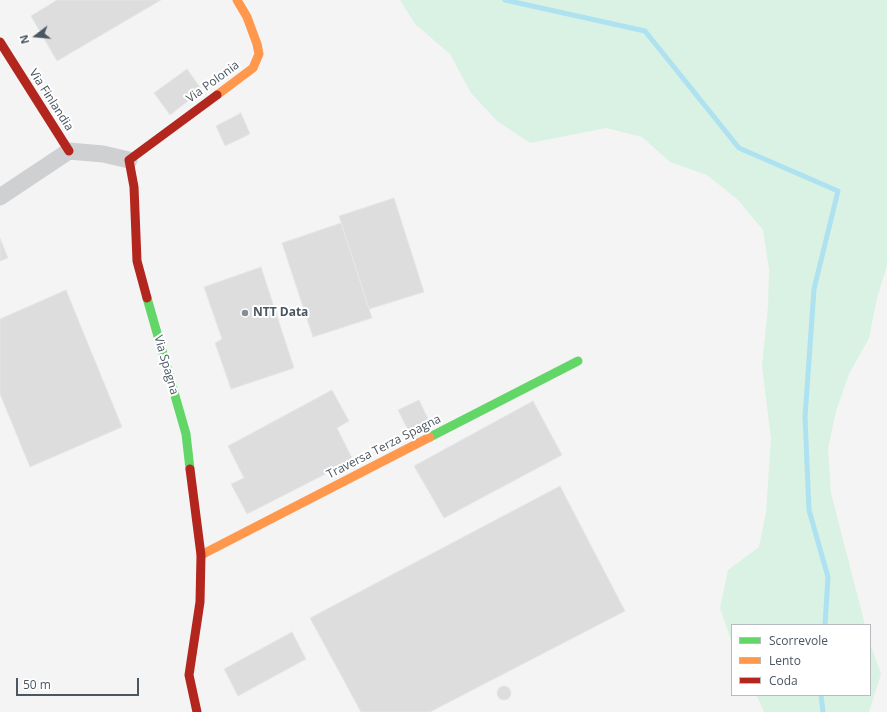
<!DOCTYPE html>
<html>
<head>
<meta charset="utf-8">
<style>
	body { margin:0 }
	#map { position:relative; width:887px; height:712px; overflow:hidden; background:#f4f4f4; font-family:"Open Sans",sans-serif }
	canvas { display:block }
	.legend { position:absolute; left:731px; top:624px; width:140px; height:72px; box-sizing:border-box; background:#fff; border:1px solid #b7bbc0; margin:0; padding:5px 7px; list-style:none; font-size:12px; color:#4a5661 }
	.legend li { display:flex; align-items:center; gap:8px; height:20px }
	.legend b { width:20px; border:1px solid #b7bbc0 }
	.north { position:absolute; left:16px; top:16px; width:40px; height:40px; -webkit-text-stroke:3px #fff; paint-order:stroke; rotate:254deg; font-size:11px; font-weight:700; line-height:16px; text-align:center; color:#4a5661 }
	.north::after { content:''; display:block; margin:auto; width:14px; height:18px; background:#4a5661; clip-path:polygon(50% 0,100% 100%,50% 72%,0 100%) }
	.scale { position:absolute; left:16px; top:678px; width:123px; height:18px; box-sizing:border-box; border:2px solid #4a5661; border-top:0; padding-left:5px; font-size:12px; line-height:14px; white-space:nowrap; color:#4a5661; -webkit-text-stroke:3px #fff; paint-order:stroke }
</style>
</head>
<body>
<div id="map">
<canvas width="887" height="712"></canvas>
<ul class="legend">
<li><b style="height:5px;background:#63d668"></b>Scorrevole</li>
<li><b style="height:5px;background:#ff974d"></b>Lento</li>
<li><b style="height:5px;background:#b3261e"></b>Coda</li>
</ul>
<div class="north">N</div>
<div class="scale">50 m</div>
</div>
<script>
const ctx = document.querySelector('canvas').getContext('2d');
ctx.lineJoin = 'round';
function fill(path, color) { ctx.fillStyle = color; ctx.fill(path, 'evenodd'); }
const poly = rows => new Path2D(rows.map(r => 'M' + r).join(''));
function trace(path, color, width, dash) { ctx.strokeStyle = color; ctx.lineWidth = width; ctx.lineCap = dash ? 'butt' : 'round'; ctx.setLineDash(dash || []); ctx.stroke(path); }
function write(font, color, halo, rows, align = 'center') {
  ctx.font = font + ' "Open Sans",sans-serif'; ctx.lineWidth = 4; ctx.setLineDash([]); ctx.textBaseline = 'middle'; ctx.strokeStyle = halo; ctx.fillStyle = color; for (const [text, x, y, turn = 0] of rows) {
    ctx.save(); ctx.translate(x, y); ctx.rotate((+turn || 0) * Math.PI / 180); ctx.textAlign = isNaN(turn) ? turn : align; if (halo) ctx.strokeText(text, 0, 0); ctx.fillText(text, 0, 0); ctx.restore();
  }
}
const green = poly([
	[400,0,887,0,887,265,877,298,869,338,849,374,836,411,828,449,831,493,865,625,732,625,732,643,720,608,728,570,759,547,766,512,771,439,762,366,768,307,769,269,763,230,738,200,707,175,670,162,642,137,606,128,530,143,497,121,471,93,450,54,415,24],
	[870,644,881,674,869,712,764,712,756,695,870,695]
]);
const stream = poly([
	[505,0,645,31,739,148,838,191,814,289,805,417,809,510,828,577,825,625],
	[821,695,823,712]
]);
const building = poly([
	[57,0,161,0,57,61,31,16,57,0],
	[187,69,202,90,170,115,154,93,187,69],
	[241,113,250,134,225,146,216,126,241,113],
	[394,198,424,292,369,309,339,216,394,198],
	[341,223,372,318,313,337,282,243,341,223],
	[0,238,8,258,0,261,0,238],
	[261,267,294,368,231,389,215,343,222,339,204,287,261,267],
	[66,290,122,427,30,467,0,394,0,319,66,290],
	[332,390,349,421,337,428,353,460,247,514,231,484,244,478,228,446,332,390],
	[419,400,430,423,409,432,398,410,419,400],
	[533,401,562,455,444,518,414,466,533,401],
	[560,486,625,611,430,712,361,712,310,618,560,486],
	[292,632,306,659,238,696,224,669,292,632],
	'497 693a7 7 0 1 1 14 0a7 7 0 1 1-14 0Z'
]);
const street = poly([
	[0,197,69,151,103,154,129,160]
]);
const fast = poly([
	[147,298,186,434,190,469],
	[430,437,578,361]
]);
const slow = poly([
	[217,95,253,68,259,54,257,44,247,17,237,0],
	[201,555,430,437]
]);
const jam = poly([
	[0,42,69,151],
	[147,298,137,261,134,187,129,160,217,95],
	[190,469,201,555,200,602,189,675,197,712]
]);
const markers = [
	[245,313,4,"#868d94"]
];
const streetNames = [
	["Via Polonia",213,82,-36],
	["Via Finlandia",51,100,57],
	["Via Spagna",166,365,74],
	["Traversa Terza Spagna",384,447,-27]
];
const poiNames = [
	["NTT Data",253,313]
];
fill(green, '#d9f2e3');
trace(stream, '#aee2f0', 5);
fill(building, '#ddddde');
trace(building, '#e5e6e7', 1);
trace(street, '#ced0d2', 17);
trace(fast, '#63d668', 9);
trace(slow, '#ff974d', 9);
trace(jam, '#b3261e', 9);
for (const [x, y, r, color] of markers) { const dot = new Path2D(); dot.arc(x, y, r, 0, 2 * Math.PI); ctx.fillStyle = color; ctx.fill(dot); trace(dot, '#fff', 1.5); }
write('12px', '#4a5661', '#fff', streetNames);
write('bold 12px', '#4a5661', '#fff', poiNames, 'left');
</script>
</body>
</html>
